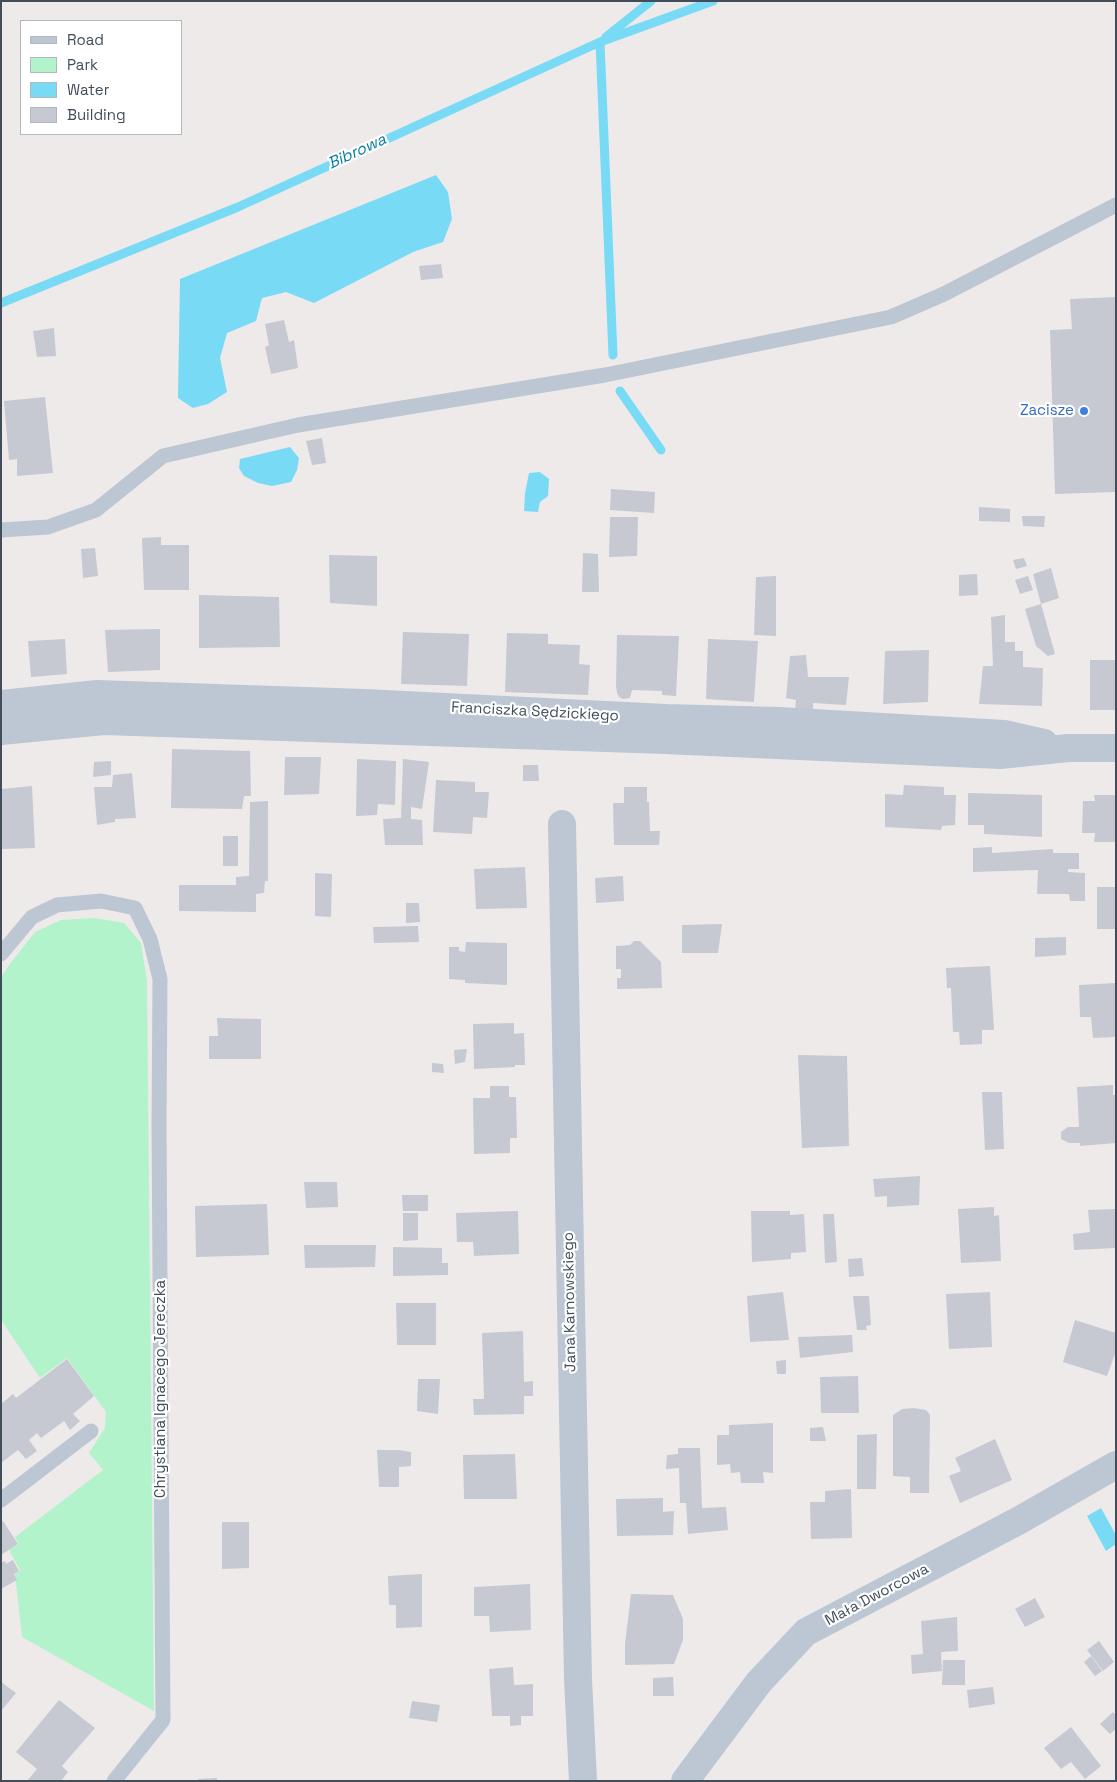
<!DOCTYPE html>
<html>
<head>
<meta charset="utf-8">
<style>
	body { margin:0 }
	#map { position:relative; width:1117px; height:1782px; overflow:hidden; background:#eeeaea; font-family:"Space Grotesk",sans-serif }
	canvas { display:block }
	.frame { position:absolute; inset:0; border:2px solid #414e5a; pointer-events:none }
	.legend { position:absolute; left:20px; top:20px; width:162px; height:115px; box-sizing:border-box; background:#fff; border:1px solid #b3b8bd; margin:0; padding:6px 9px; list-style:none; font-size:15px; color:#414e5a }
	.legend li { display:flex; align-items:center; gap:10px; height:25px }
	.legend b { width:25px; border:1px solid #b3b8bd }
</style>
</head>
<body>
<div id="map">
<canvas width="1117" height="1782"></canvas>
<div class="frame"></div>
<ul class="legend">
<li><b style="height:6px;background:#bcc7d3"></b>Road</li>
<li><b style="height:14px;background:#b2f3cc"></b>Park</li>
<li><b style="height:14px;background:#79daf6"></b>Water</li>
<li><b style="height:14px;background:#c6c9d2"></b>Building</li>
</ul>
</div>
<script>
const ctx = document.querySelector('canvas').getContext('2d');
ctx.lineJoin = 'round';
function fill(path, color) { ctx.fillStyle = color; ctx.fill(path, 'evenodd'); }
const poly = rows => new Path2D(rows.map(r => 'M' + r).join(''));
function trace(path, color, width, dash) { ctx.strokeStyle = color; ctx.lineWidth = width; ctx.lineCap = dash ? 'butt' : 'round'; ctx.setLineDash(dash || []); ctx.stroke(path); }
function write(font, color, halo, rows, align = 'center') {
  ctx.font = font + ' "Space Grotesk",sans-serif'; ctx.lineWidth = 4.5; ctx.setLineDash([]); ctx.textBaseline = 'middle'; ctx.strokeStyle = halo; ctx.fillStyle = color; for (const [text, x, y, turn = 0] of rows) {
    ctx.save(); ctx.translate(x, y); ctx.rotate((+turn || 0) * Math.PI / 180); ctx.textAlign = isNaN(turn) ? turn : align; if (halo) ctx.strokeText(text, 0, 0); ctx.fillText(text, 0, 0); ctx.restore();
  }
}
const green = poly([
	[95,918,124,923,141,943,147,981,154,1711,22,1637,15,1574,20,1570,9,1550,19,1544,15,1537,103,1470,89,1453,105,1428,106,1412,67,1358,40,1378,1,1320,1,978,9,965,35,932,61,920]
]);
const water = poly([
	[436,175,448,192,452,219,443,242,413,252,314,303,286,292,262,298,256,321,227,333,220,358,227,392,208,404,193,408,178,398,180,279],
	[290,447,299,458,297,470,291,482,272,486,258,483,244,476,239,468,240,459],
	[540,472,549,479,548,496,540,502,538,512,524,511,525,493,529,473],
	[1101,1508,1116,1535,1116,1544,1106,1551,1087,1516]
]);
const stream = poly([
	[606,37,651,1],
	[600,42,613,355],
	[1,303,238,207,600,42,713,1],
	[620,391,661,450]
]);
const building = poly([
	[441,264,443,278,421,280,419,266],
	[1116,297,1116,492,1055,494,1050,330,1072,329,1070,299],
	[284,320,289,342,294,340,298,368,271,374,265,347,269,345,265,324],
	[54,328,56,356,37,357,33,331],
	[45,397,53,473,17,476,17,459,9,460,4,401],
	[322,438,326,463,312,465,306,441],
	[611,489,655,492,654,513,610,510],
	[979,507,1010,509,1010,522,979,521],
	[1022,516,1045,516,1044,527,1023,526],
	[610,517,638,517,637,556,609,557],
	[161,537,161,545,189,545,189,590,144,590,142,538],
	[95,548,98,576,83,578,81,549],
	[583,553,598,554,599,592,582,592],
	[329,555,377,556,377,606,330,603],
	[1024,558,1027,566,1016,569,1013,560],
	[1051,568,1059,598,1041,604,1033,574],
	[977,574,978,595,959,596,959,575],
	[776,576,776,636,754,635,756,577],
	[1028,576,1033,590,1020,594,1015,580],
	[199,595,279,597,280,647,199,648],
	[1041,604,1055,654,1048,656,1036,646,1025,609],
	[1005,615,1005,642,1015,642,1015,651,1023,651,1023,667,1043,668,1042,706,979,704,983,666,993,666,991,617],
	[160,629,160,670,108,672,105,630],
	[403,632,469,634,467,686,401,684],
	[507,633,548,634,548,644,580,645,579,664,590,665,588,695,505,692],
	[617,635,679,636,676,696,662,695,662,691,632,690,630,698,623,699,619,697,617,693,616,685],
	[65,639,67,674,31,677,28,641],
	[708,639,758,641,754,702,706,699],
	[929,650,928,702,883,704,885,651],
	[806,655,808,677,849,677,846,705,813,703,813,712,795,710,796,700,786,698,790,656],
	[1090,660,1116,660,1116,710,1090,710],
	[172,749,250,751,251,796,244,796,242,809,171,808],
	[285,757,321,757,319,794,284,795],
	[357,759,396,761,395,805,378,804,377,815,356,816],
	[403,759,429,762,422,809,411,807,411,819,422,820,423,845,385,845,383,819,401,818],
	[111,761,111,775,93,777,94,762],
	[523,765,538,765,539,781,523,781],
	[132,773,136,818,115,819,115,822,97,825,94,787,112,787,113,775],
	[436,780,475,782,475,792,489,792,487,818,473,817,472,834,433,832],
	[904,785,944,787,944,795,956,795,955,825,942,826,941,830,885,827,885,794,903,795],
	[32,786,35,848,1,849,1,789],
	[624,787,647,787,647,802,649,802,650,831,660,831,659,845,614,845,613,803,624,803],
	[968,793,1042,795,1042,837,984,834,984,825,968,825],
	[1094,795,1116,795,1116,842,1094,842,1095,833,1082,833,1083,801,1095,801],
	[268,801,268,881,265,881,264,893,256,894,256,912,179,911,179,885,236,885,236,877,249,876,250,802],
	[223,836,238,836,238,866,223,866],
	[992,847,992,853,1053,849,1053,853,1079,853,1079,869,1068,869,1068,872,1085,873,1085,901,1070,901,1069,894,1037,894,1038,870,973,872,973,848],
	[525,867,527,908,476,909,474,869],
	[315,873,332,874,331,917,315,916],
	[623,876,624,901,596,903,595,878],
	[1097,887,1116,887,1116,929,1097,929],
	[406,903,419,903,420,922,406,923],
	[722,924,718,953,682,953,682,925],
	[418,926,419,942,374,943,373,927],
	[1066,937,1066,955,1035,957,1035,938],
	[634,941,640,941,661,962,662,988,617,989,617,978,621,978,621,969,616,969,616,946,630,945],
	[466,942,507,943,507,985,465,983,465,980,449,979,449,947,459,947,459,951,465,952],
	[990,966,994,1030,982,1030,982,1044,960,1045,959,1032,953,1032,951,988,947,988,946,968],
	[1116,983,1116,1037,1093,1038,1091,1017,1080,1017,1079,985],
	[217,1018,261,1019,261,1059,209,1059,209,1036,218,1036],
	[514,1023,514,1034,524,1033,525,1065,515,1065,515,1067,474,1069,473,1024],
	[467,1049,465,1062,455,1064,454,1050],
	[798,1055,847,1056,849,1146,802,1148],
	[432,1063,443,1064,444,1073,432,1072],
	[1113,1085,1113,1095,1116,1095,1116,1143,1080,1146,1080,1143,1069,1143,1061,1139,1061,1132,1068,1127,1079,1127,1077,1087],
	[490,1086,509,1086,509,1097,516,1097,517,1138,510,1138,510,1153,474,1154,473,1098,490,1098],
	[982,1092,1002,1092,1004,1149,985,1150],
	[920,1176,919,1205,887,1207,887,1196,875,1197,873,1179],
	[304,1182,337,1182,338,1207,306,1208],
	[402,1195,428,1195,428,1211,403,1211],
	[267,1204,269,1255,196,1257,195,1206],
	[994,1207,994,1216,999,1215,1001,1261,961,1263,958,1209],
	[1116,1209,1116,1248,1074,1250,1073,1234,1090,1232,1088,1210],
	[518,1211,519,1254,474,1256,473,1242,457,1242,456,1213],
	[751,1211,790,1211,790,1215,804,1214,806,1252,791,1253,791,1259,752,1262],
	[403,1213,418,1213,418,1240,403,1241],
	[823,1214,834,1214,837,1262,825,1263],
	[304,1245,376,1245,375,1267,305,1268],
	[393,1247,442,1248,442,1263,448,1263,448,1275,393,1276],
	[862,1258,864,1276,849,1277,848,1259],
	[783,1292,789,1340,750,1342,747,1296],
	[990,1292,992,1347,949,1349,946,1294],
	[853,1296,869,1296,871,1325,866,1326,867,1330,857,1330],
	[396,1303,436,1303,436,1345,397,1345],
	[1075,1320,1116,1333,1116,1351,1107,1376,1063,1362],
	[523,1331,524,1382,533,1381,533,1396,524,1396,524,1414,474,1415,473,1399,484,1399,482,1333],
	[852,1335,853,1352,800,1358,798,1337],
	[67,1359,94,1396,73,1414,80,1421,70,1430,64,1421,41,1438,37,1433,29,1440,37,1451,26,1459,18,1450,1,1463,1,1404,13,1394,16,1398],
	[786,1360,786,1374,777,1374,776,1361],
	[858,1376,859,1413,821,1413,820,1377],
	[418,1379,440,1379,438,1414,417,1411],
	[914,1408,926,1410,930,1415,929,1493,910,1493,910,1477,893,1476,893,1415,902,1409],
	[773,1423,773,1473,763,1472,764,1483,741,1483,740,1472,731,1473,730,1464,717,1465,717,1435,729,1435,729,1425],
	[823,1427,826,1441,810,1441,810,1428],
	[877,1434,876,1489,857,1489,857,1435],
	[995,1439,1012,1480,960,1503,949,1476,961,1471,955,1458],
	[678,1448,700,1448,702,1508,726,1507,728,1530,688,1534,686,1503,680,1503,679,1468,666,1469,667,1455,678,1454],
	[377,1450,399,1450,411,1452,411,1466,399,1467,399,1487,379,1487],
	[515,1454,517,1499,464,1499,463,1455],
	[851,1489,852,1538,811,1539,810,1502,825,1502,825,1491],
	[663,1498,663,1512,674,1511,673,1535,617,1536,616,1499],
	[3,1521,18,1544,1,1555,1,1522],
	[222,1522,249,1522,249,1568,222,1569],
	[13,1560,19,1571,14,1574,17,1580,1,1589,1,1563,5,1561,6,1564],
	[422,1574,422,1627,396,1628,396,1605,389,1605,388,1576],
	[530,1584,531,1630,490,1632,489,1616,474,1616,474,1587],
	[631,1594,673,1595,683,1619,683,1640,674,1664,625,1665,625,1644],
	[1035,1598,1045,1617,1025,1627,1015,1609],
	[957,1617,958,1651,941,1652,942,1671,912,1674,911,1655,923,1654,921,1621],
	[1099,1641,1114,1662,1103,1671,1087,1650],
	[1091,1656,1102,1671,1095,1676,1084,1662],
	[943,1660,965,1660,965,1685,942,1685],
	[513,1667,514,1685,533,1684,533,1716,521,1716,521,1725,510,1726,510,1716,492,1716,489,1669],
	[673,1677,674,1696,653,1696,653,1678],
	[1,1682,16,1693,1,1711],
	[993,1687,995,1704,969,1708,967,1690],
	[59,1700,95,1728,62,1766,68,1772,61,1781,27,1781,37,1769,16,1752],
	[412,1701,440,1705,437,1722,409,1718],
	[1113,1712,1116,1715,1116,1729,1110,1734,1100,1724],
	[1071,1727,1101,1766,1085,1779,1071,1762,1061,1769,1044,1748],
	[217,1778,217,1781,198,1781,198,1779]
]);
const service = poly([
	[1,530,48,527,96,510,163,456,298,425,605,375,891,317,944,294,1116,205],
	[1,954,32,917,57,905,101,901,135,908,150,939,160,979,159,1126,163,1720,114,1781],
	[1,1500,91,1431]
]);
const minor = poly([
	[1,704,97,694,365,703,666,718,779,721,1004,734,1044,743],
	[1,731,104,721,665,740,1000,755,1068,748,1116,748],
	[562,824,578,1679,583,1781],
	[685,1781,759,1682,806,1632,1018,1521,1116,1465]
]);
const markers = [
	[1084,411,5,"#3f7fe0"]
];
const shopNames = [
	["Zacisze",1074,411]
];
const streetNames = [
	["Franciszka Sędzickiego",535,712,3],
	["Jana Karnowskiego",570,1302,-91],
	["Chrystiana Ignacego Jereczka",161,1389,-90],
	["Mała Dworcowa",877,1595,-28]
];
const waterNames = [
	["Bibrowa",357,152,-25]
];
fill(green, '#b2f3cc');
fill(water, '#79daf6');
trace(stream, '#79daf6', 9);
fill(building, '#c6c9d2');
trace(service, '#bcc7d3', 15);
trace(minor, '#bcc7d3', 28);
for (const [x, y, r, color] of markers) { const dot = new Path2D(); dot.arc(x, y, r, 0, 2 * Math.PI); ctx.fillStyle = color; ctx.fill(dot); trace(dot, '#fff', 2); }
write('15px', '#366cbe', '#fff', shopNames, 'right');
write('15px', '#414e5a', '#fff', streetNames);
write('italic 16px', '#027c9f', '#fff', waterNames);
</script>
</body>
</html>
